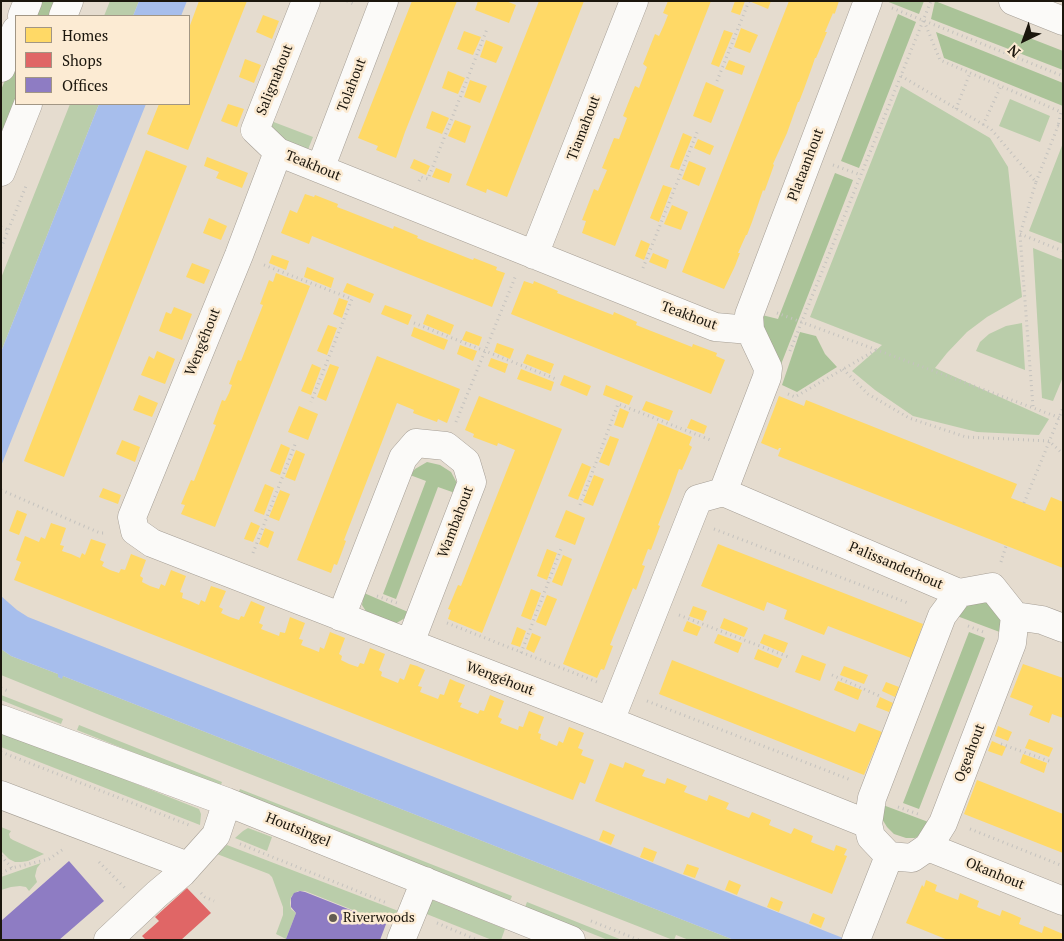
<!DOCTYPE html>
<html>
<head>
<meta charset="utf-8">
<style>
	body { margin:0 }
	#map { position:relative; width:1064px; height:941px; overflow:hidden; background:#e5dccf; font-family:"PT Serif",serif }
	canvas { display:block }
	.frame { position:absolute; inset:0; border:2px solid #1b160d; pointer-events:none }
	.legend { position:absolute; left:15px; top:15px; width:175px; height:90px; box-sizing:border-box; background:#fcebd3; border:1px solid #a29684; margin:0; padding:6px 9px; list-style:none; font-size:15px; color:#1b160d }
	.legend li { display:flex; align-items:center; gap:10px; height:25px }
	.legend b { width:25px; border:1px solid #a29684 }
	.north { position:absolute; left:999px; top:15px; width:50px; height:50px; -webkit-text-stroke:4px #fcebd3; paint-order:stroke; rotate:222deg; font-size:14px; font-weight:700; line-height:20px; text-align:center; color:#1b160d }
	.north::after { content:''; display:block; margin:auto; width:18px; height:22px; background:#1b160d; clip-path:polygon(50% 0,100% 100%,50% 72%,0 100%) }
</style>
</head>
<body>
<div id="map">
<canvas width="1064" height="941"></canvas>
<div class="frame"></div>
<ul class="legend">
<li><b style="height:14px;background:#ffd966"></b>Homes</li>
<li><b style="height:14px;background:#e06666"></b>Shops</li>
<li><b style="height:14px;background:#8e7cc3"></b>Offices</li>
</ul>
<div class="north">N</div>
</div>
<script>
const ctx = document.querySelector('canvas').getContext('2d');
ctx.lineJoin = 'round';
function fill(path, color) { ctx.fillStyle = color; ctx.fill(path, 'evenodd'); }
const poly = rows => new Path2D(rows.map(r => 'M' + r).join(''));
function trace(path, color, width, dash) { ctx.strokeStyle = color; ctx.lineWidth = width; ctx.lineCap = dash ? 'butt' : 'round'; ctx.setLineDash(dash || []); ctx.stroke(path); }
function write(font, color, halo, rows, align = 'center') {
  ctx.font = font + ' "PT Serif",serif'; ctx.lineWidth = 5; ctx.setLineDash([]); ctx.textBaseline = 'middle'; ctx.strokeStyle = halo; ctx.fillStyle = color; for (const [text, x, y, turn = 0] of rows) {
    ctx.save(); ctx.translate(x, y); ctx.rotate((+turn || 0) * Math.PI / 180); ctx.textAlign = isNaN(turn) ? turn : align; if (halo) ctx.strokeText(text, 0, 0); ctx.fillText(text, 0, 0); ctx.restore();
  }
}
const green = poly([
	[110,1,139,1,133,16,104,16],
	[901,86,990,138,1008,167,1022,297,987,317,967,332,947,353,935,368,1049,419,1039,435,977,432,913,416,875,390,852,371,882,345,810,317],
	[1010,99,1050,116,1040,142,999,126],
	[70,104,99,104,1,352,1,278],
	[271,121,313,137,307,152,280,141,272,129],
	[1063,143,1063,244,1029,231],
	[1033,248,1063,260,1063,377,1053,401,1042,398],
	[1022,323,1025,370,976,351,980,342,989,334,1006,326],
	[1,649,11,656,58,674,58,677,61,678,63,676,734,940,689,940,676,935,674,940,673,940,102,716,1,675],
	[1,695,63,719,61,724,1,700],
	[79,725,222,782,220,787,77,730],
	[1,730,199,809,201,814,200,825,1,747],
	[240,789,512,896,510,901,238,794],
	[1,827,11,831,9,834,10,838,13,840,44,854,28,861,21,862,15,862,9,859,1,851],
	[248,828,272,837,267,851,235,838,243,831],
	[227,845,401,912,397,920,381,913,378,920,305,891,298,891,295,893,291,897,290,903,291,909,296,913,286,939,276,934,283,915,283,907,272,877,269,874,217,854],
	[41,863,37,868,35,876,37,882,29,891,26,887,20,886,11,887,1,890,1,877],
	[430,899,505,929,501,940,492,940,424,913],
	[527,902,622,940,608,940,525,907]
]);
const forest = poly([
	[37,1,59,1,53,16,31,16],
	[886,1,924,1,919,14],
	[935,1,1063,51,1063,70,931,19],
	[898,14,916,22,859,168,841,161],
	[936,32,1063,83,1063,106,944,58],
	[16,53,16,104,1,148,1,90],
	[835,173,853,180,780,367,758,314,778,319],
	[800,332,816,336,825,354,837,367,797,392,782,385],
	[427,462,440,465,451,472,458,485,455,493,438,487,396,599,383,594,426,481,410,475,415,469],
	[364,593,408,612,405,618,395,624,367,613,362,605],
	[984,601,996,606,1003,612,1005,634,957,616,966,605],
	[969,632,985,638,919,809,903,803],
	[883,805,931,823,925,832,915,838,906,838,894,834,887,827,882,819]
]);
const water = poly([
	[139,1,187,1,181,16,133,16],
	[99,104,146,104,1,466,1,352],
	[1,596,17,610,28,617,848,940,734,940,63,676,62,679,58,677,58,674,11,656,1,649]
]);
const homes = poly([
	[199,1,247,1,188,150,147,134,159,104,189,104,189,28],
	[412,1,457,1,405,132,396,158,376,150,378,146,358,138],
	[478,1,506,1,516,5,509,23,475,10],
	[539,1,584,1,507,197,487,189,486,193,466,185],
	[668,1,711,1,615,246,582,233,586,221,582,220,594,189,598,191,607,170,602,168,614,138,619,139,627,118,623,116,635,86,639,88,647,67,643,64,655,34,659,36,664,25,668,15,663,13],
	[735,1,745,1,740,15,731,12],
	[749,1,771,1,768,9],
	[789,1,839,1,835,13,834,14,833,13,825,32,827,32,816,58,815,58,812,67,804,89,799,102,798,102,787,133,773,164,774,165,765,190,764,191,763,190,752,222,747,235,746,235,738,253,740,253,735,266,724,289,682,272],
	[263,15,279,21,272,39,256,32],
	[741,28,758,35,750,53,734,47],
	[724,30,733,33,719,67,711,64],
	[464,31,481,37,473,55,457,49],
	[486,40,503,47,496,63,480,57],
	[245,59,261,65,254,83,239,77],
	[729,60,745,66,742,75,725,69],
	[448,71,465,78,458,94,442,88],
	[470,80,487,86,480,103,464,97],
	[706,82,724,90,711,123,693,116],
	[228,104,244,109,237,127,221,121],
	[432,111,449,118,442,134,426,128],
	[455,120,471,126,465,143,448,136],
	[683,133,692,137,679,170,670,167],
	[698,139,714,146,710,155,694,148],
	[146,150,187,166,64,477,24,461],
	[207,157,248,173,242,188,216,178,219,172,204,166],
	[414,159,430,166,426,175,410,168],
	[689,161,706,168,699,186,682,179],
	[436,168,452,174,449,183,432,177],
	[663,185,672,188,659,222,650,218],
	[305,194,314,197,315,195,338,204,337,207,345,210,393,229,394,226,418,236,417,238,473,260,474,258,497,267,496,270,505,273,492,307,312,236,309,244,281,233,290,210,297,213],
	[672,205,688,212,681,230,664,224],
	[209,218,227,226,221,240,203,233],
	[641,240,650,244,644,260,635,256],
	[653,253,669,260,666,269,649,262],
	[272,255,289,261,286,270,269,263],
	[192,263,210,270,204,284,186,277],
	[307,267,334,278,331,288,304,277],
	[276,273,310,286,215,527,181,514,185,505,181,504,191,480,194,481,216,425,213,424,222,400,225,401,229,393,232,385,229,384,238,360,241,361,263,305,260,304,269,280,273,282],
	[524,281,533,284,534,281,558,291,557,293,605,312,613,315,614,312,637,322,636,325,692,347,693,344,717,353,716,356,725,360,711,394,511,314],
	[347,283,374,294,370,303,343,292],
	[339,298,348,301,342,318,333,314],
	[385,305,412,315,408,325,381,314],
	[174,307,192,314,182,340,159,331,166,312,171,314],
	[427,314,454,325,450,335,423,324],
	[328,325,337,328,327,355,317,351],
	[414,327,448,340,444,350,411,336],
	[466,331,482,337,479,346,462,340],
	[497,343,514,349,510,359,494,352],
	[460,345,477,351,473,361,457,354],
	[157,351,175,359,165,384,141,375,149,356,154,359],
	[527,354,554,364,550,374,523,363],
	[377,356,460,389,447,423,438,419,437,422,413,413,414,410,397,403,344,540,346,541,337,565,334,564,331,573,297,560],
	[491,358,508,364,505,373,488,366],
	[312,364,321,368,311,395,301,391],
	[330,364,339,367,326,401,317,397],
	[521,369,554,382,551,391,517,379],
	[564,375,591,386,587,396,560,385],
	[606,385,633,396,629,405,603,395],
	[139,395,158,403,152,417,133,410],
	[479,396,562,429,482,633,448,619,451,610,448,609,458,585,461,586,515,450,498,443,497,446,473,437,474,434,465,430],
	[779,396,804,406,806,400,1017,484,1011,498,1045,511,1051,497,1063,502,1063,568,778,456,781,448,779,448,778,450,761,443],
	[646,401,673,411,669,421,642,410],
	[299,406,318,414,308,440,288,432],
	[620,408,629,412,623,428,614,425],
	[691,419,707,426,704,434,687,428],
	[658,423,692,437,689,445,692,447,682,470,679,469,669,497,658,525,660,526,651,550,648,549,642,565,645,566,636,590,633,588,610,645,613,646,604,670,601,669,597,678,563,664],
	[610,436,619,439,609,466,599,462],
	[122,440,140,447,135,462,116,454],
	[281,444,290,448,280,475,270,471],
	[296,450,305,454,295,481,285,477],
	[582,463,591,467,578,500,568,496],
	[594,475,604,479,593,506,583,502],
	[265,484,274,488,264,515,254,511],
	[103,488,121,495,118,504,99,497],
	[280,490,290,494,279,521,269,517],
	[17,510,27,514,19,535,9,531],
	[566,510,585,518,575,545,555,537],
	[251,522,260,526,253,542,244,539],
	[51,523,66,528,60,545,64,546,62,551,71,554,80,558,82,553,85,555,91,539,106,544,100,560,104,562,102,566,110,570,119,573,121,569,125,570,131,554,146,560,140,576,143,578,142,582,150,586,159,589,161,584,165,586,171,570,186,576,180,592,183,593,182,598,190,601,199,605,201,600,205,602,211,586,226,591,219,607,223,609,221,613,230,617,239,620,241,616,244,617,251,601,265,607,259,623,263,625,261,629,279,636,280,632,285,633,290,617,305,623,299,639,303,640,301,645,309,648,319,652,320,647,324,649,330,632,345,638,339,654,342,656,341,660,349,664,358,667,360,663,364,664,370,648,385,654,379,670,382,672,381,676,398,683,400,678,404,680,410,664,417,666,425,670,418,686,422,687,420,692,438,699,440,694,444,695,450,679,457,682,465,685,458,702,462,703,460,707,478,714,480,710,484,711,490,695,504,701,498,717,502,719,500,723,518,730,519,726,523,727,529,711,544,717,538,733,541,734,540,739,557,746,559,741,563,743,569,727,584,733,578,748,583,750,581,755,594,760,585,784,580,782,573,800,14,580,21,562,16,560,25,536,39,542,41,537,45,539],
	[265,528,274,532,268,548,259,544],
	[718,544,923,624,911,658,828,626,824,635,784,619,787,610,767,602,764,611,701,586],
	[547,549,557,553,547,580,537,576],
	[563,555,572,559,562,586,552,582],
	[531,589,541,593,531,620,521,616],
	[547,595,557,599,546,626,536,622],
	[693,606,707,611,703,621,689,616],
	[724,618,748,628,744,637,720,628],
	[687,621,701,627,697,636,683,631],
	[517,627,526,631,520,647,511,644],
	[532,633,541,637,534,653,526,649],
	[718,634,742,643,738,653,714,643],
	[764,634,788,643,784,653,760,643],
	[758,649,782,659,778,668,754,659],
	[802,655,826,664,820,681,795,672],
	[672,660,855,732,859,723,882,732,864,775,659,694],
	[1023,664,1063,678,1063,718,1052,714,1049,723,1029,715,1033,706,1010,697],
	[844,666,868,675,864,684,840,675],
	[838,681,862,690,858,700,834,690],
	[886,682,899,687,895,697,882,691],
	[880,697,893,703,889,712,876,707],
	[998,726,1012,732,1008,741,995,736],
	[1029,739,1053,748,1049,757,1025,748],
	[992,741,1006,747,1002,756,988,751],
	[1023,754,1047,763,1044,773,1020,763],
	[625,762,645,770,642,776,665,784,667,778,687,786,684,792,707,801,709,795,729,803,726,809,749,818,752,812,771,820,769,825,791,834,794,828,813,836,811,842,834,851,836,845,847,849,844,855,847,856,832,894,595,801,610,763,623,768],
	[977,780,1063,814,1063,853,964,814],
	[603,830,615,835,611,845,599,840],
	[644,847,657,852,653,862,640,857],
	[687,864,699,868,695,878,683,874],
	[729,880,741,885,737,895,725,890],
	[926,880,937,885,935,891,958,900,960,893,979,901,977,907,1000,916,1002,910,1012,914,1021,918,1019,924,1042,933,1044,926,1063,934,1061,940,948,940,906,923,922,885,924,887],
	[771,897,783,902,779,912,767,907],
	[813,913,825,918,821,928,809,923]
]);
const shops = poly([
	[187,888,211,913,181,940,146,940,142,936,159,921,155,917]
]);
const offices = poly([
	[69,861,104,901,59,940,1,940,1,921],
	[300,891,305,892,386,924,380,940,286,939,296,913,291,907,291,898,294,893]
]);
const path = poly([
	[347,1,356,5],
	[892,8,1063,76],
	[924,21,940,60,1061,112,1058,126],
	[901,76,991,129,1036,182,1020,234,1033,407],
	[717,81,749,1],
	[956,109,970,73],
	[983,125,1001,86],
	[833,165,861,175],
	[419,181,421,177,428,179,487,29],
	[1036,182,1058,126,1063,128],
	[1,227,8,230],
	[1020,234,1063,251],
	[1,248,26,186],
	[264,265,352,299,311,402],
	[643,268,698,130],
	[777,313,1063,419],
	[414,323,556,379],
	[790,351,931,1],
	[843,369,868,394,909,418,966,437,1049,441,1063,454],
	[788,394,795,397,876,350],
	[456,422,516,275],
	[1,490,100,533,107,533],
	[1024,503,1063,408],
	[580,505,618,404,713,441],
	[714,529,908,603],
	[253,553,296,442],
	[1001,562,1006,546],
	[377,596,397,603],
	[679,615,791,658],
	[447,623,597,682],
	[968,626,986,633],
	[521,653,561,549],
	[832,675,882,697],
	[1,688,8,691],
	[647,701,851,780],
	[1001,744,1052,762],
	[1,752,189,825],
	[898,807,918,814],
	[970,829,1063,866],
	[240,844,387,903],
	[1,856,12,868],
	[99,862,125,888],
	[1,873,12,868,49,859,65,848],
	[201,893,205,897,214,901],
	[591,921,639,940],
	[437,923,477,940]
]);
const minor = poly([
	[306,1,255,130,278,152,715,327,750,330,768,368,767,377,723,492,698,499,610,721],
	[1013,1,1063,21],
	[22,16,28,1],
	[63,16,69,1],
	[1,68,16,30],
	[278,152,239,255,132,517,135,531,152,543,610,721,868,824],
	[320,169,384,1],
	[1,172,28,104],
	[534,255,634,1],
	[750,330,749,315,868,1],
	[723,492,959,593,992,587,1015,616,1042,620,1063,628],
	[959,593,942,616,872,798,868,824,871,837,889,856,912,858,928,847,943,823,1012,643,1015,616],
	[341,617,403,458,416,443,446,446,466,462,472,482,410,643],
	[1,719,227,802,571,940],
	[1,795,188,866],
	[928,847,1063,901],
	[108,940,157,894,182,873,216,835,227,802],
	[401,940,425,881],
	[856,940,889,856]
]);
const markers = [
	[333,918,5,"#625b51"]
];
const streetNames = [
	["Salignahout",275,80,-68],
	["Tolahout",352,85,-69],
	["Tiamahout",584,128,-69],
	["Plataanhout",806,165,-69],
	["Teakhout",313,166,22],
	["Teakhout",689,316,20],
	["Wengéhout",203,342,-68],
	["Wambahout",456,522,-69],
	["Palissanderhout",896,566,23],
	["Wengéhout",500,679,21],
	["Ogeahout",970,753,-69],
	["Houtsingel",298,830,22],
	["Okanhout",995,874,22]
];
const poiNames = [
	["Riverwoods",343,918]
];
fill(green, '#bacdaa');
fill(forest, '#aac398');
fill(water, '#a7beec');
fill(homes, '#ffd966');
fill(shops, '#e06666');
fill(offices, '#8e7cc3');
trace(minor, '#a59e95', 29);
trace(path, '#c4c2be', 3, [1, 4]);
trace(minor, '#fbfaf8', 28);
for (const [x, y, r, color] of markers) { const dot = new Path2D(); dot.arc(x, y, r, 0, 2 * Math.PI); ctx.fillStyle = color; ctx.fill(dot); trace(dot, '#fcebd3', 2); }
write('14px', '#1b160d', '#fcebd3', streetNames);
write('14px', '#1b160d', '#fcebd3', poiNames, 'left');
</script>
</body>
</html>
